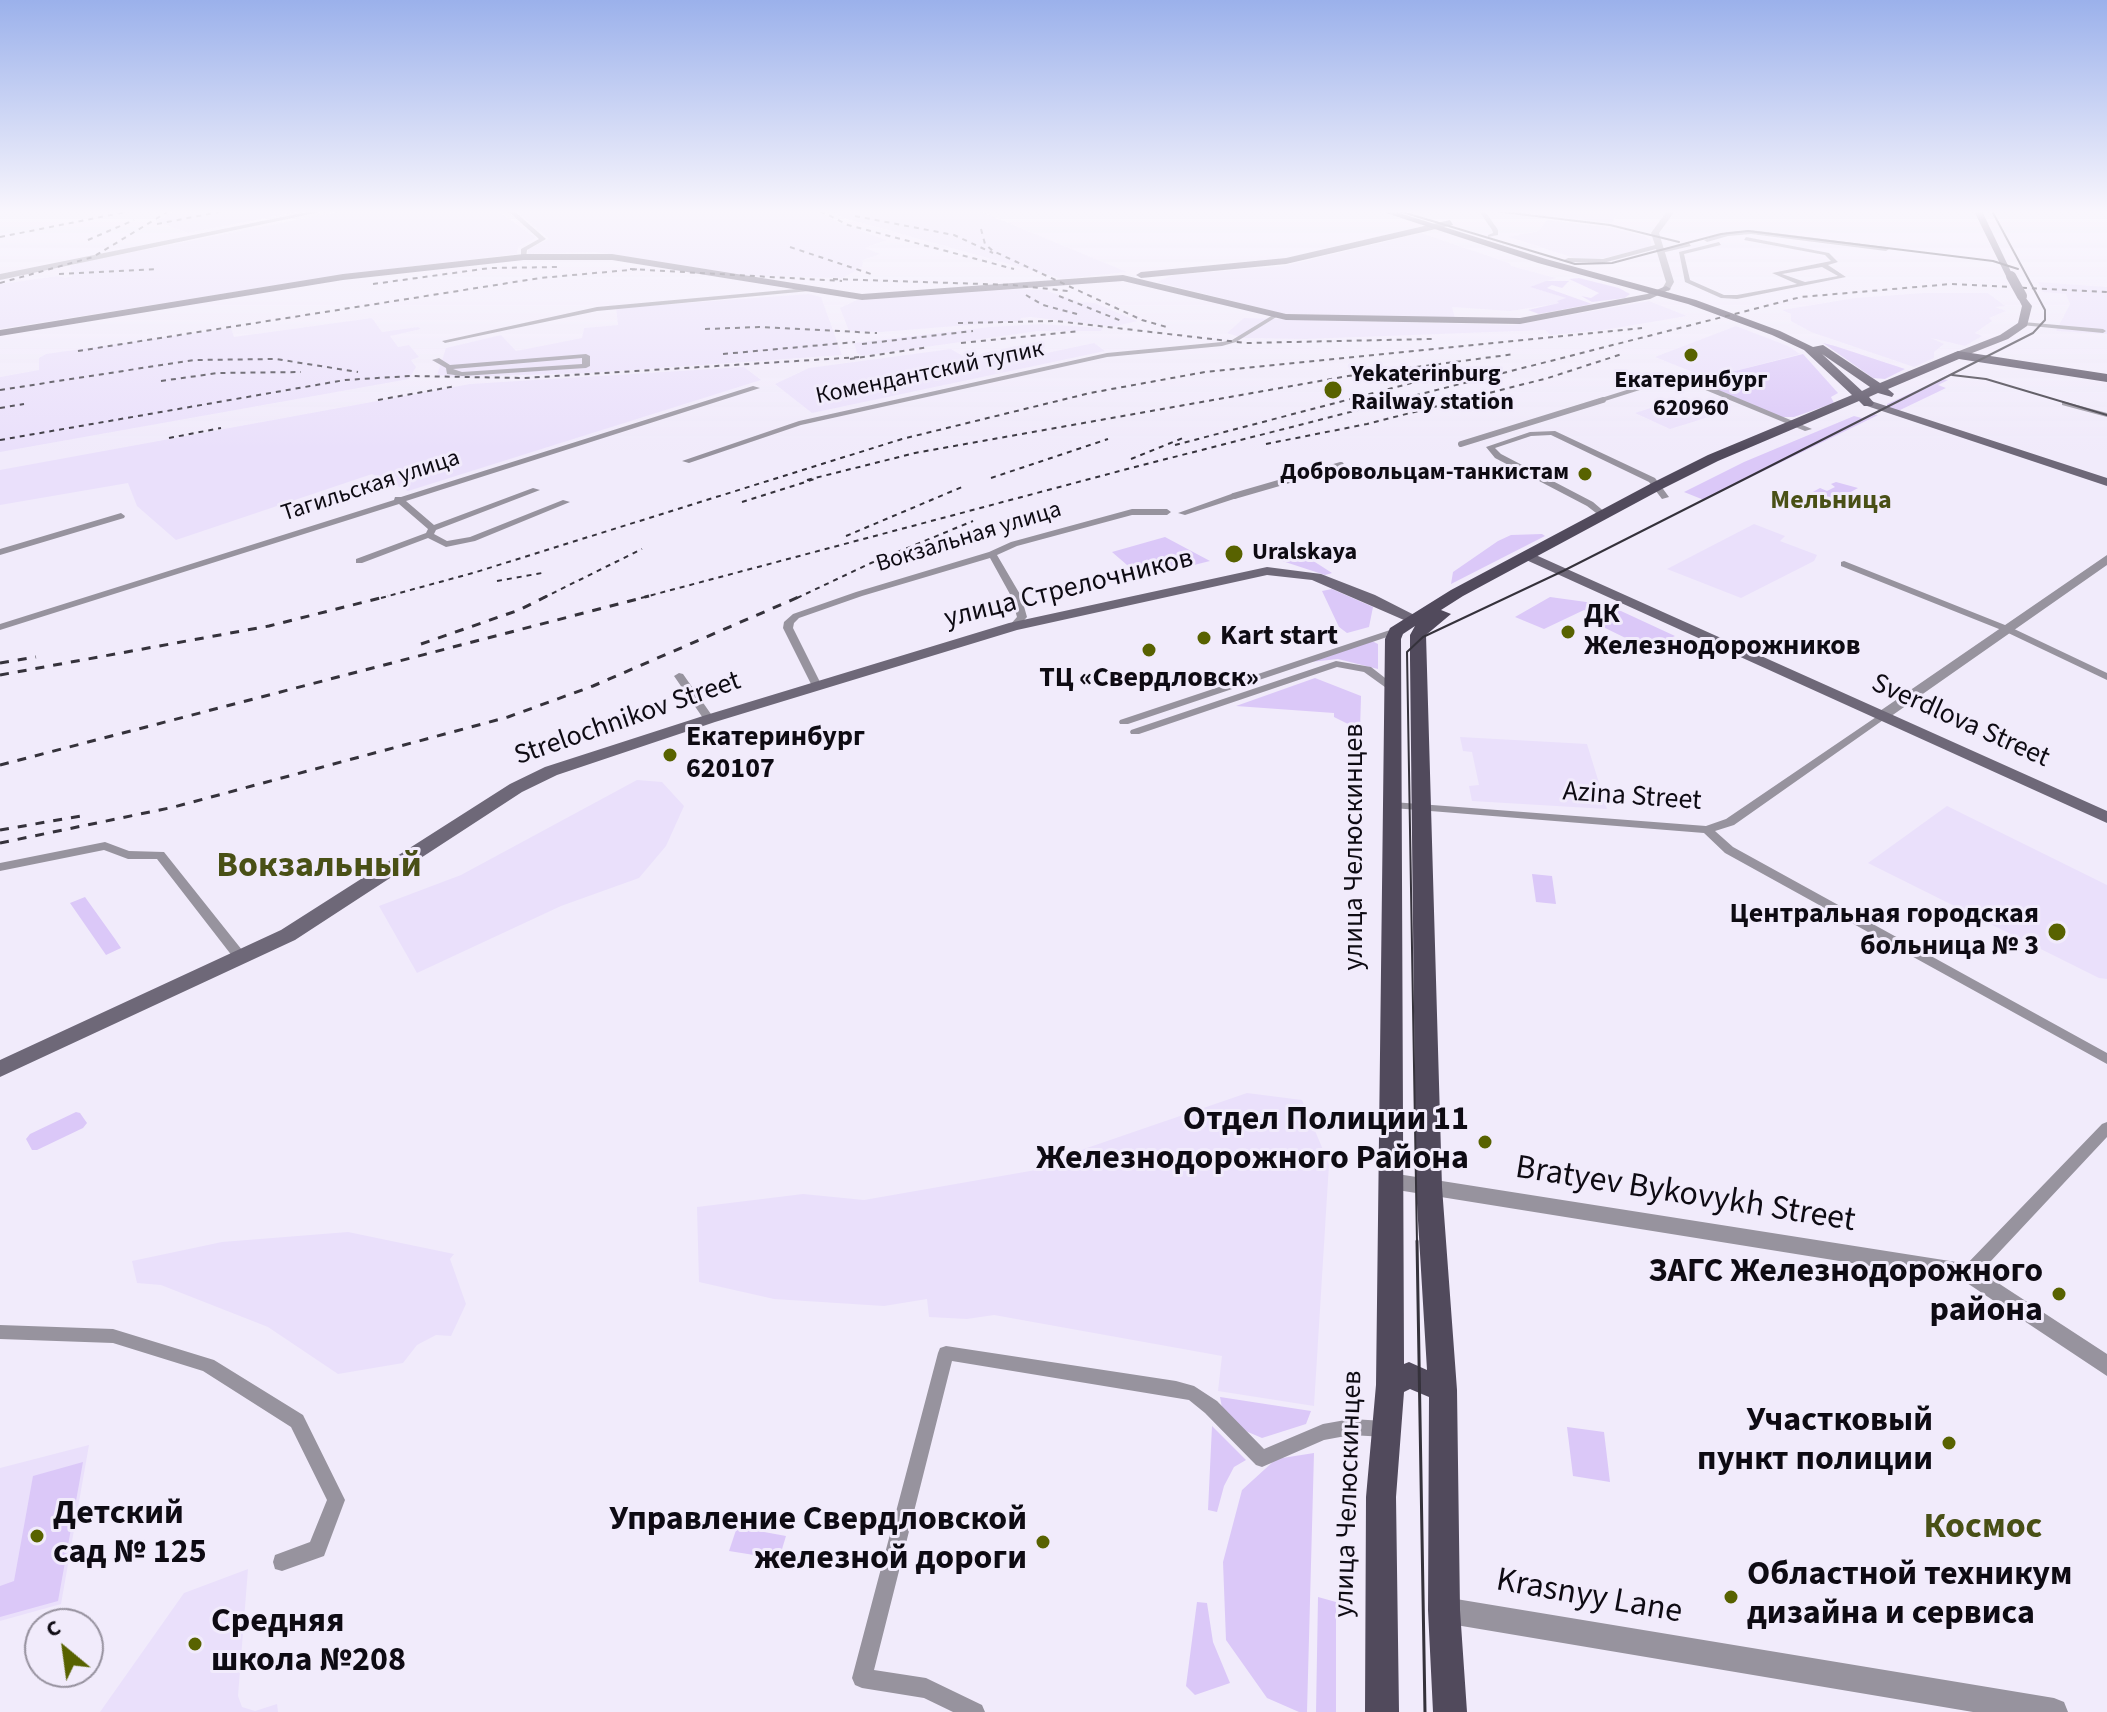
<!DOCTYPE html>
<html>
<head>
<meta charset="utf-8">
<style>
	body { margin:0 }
	#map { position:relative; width:2107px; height:1712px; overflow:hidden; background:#f1ebfb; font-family:"Source Sans 3",sans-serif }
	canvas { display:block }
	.north { position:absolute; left:24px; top:1608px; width:80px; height:80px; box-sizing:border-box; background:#f1ebfb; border:2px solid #96919e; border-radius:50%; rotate:331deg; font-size:22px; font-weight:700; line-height:32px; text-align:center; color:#0e0b13 }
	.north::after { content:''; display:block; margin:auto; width:28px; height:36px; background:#586200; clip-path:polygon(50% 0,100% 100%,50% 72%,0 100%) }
</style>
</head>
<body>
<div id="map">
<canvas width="2107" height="1712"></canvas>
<div class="north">С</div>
</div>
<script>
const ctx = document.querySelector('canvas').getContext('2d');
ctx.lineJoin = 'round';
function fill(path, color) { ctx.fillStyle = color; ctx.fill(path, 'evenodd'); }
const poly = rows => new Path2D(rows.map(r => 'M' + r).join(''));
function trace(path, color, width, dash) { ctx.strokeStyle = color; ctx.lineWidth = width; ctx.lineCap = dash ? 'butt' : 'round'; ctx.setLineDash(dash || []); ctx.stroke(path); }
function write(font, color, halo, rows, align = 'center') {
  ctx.font = font + ' "Source Sans 3",sans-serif'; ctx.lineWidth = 6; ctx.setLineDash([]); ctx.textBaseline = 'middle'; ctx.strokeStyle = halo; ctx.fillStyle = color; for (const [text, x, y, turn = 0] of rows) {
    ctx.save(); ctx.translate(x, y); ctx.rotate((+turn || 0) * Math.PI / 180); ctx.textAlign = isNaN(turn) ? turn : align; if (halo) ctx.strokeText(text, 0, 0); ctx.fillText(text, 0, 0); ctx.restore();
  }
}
const built = poly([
	[175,211,302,211,188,233,156,221],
	[342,211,498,211,536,238,518,247,517,254,342,275,0,329,0,284,58,276,65,278,72,276,70,266,87,261],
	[516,211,819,211,837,222,886,240,865,248,880,254,863,260,862,267,843,278,750,276,595,252,528,254,528,249,549,239],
	[832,211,979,211,1127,272,1063,279,841,217],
	[1504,211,1620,211,1611,223],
	[1547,220,1612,228,1644,236,1651,241,1651,247,1605,258,1580,260,1509,237,1539,231],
	[1421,233,1509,263,1511,266,1556,278,1531,287,1567,298,1561,303,1510,311,1452,307,1455,318,1284,314,1157,282,1173,275,1283,266],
	[2038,282,2107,287,2107,334,2056,331,2070,304,2066,294,2043,292],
	[996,289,1045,290,1080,302,1095,303,1137,321,1113,327,1031,317,1021,318,1020,321,881,332,849,331,840,308,857,300],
	[1923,293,1988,293,2005,306,1995,307,2006,311,1989,318,1992,321,1975,333,1982,336,1965,346,1931,338,1944,344,1934,352,1934,358,1914,367,1811,332,1791,321,1791,314,1782,310,1855,298],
	[809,294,821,297,842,355,590,373,458,377,437,375,446,348,501,335,516,351,582,338,584,328,618,325,616,308],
	[1649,301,1687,316,1604,330,1551,335,1545,330,1306,339,1243,338,1227,333,1244,318,1513,325],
	[372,318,382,332,418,327,421,329,390,336,398,347,409,345,419,357,411,360,416,367,409,379,0,452,0,377,39,370,39,358,46,354,231,328,234,337],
	[1041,324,1103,328,1101,331,1038,331,862,356,857,353,854,343,990,327],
	[1736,326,1788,346,1800,354,1708,378,1655,357],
	[1094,343,1105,351,812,413,775,384,809,368,951,349,966,358,1029,345,1042,354],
	[744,367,761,380,408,491,372,474,176,540,137,506,128,483,0,505,0,470,470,384],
	[1676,400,1712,416,1670,429,1635,413],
	[1754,524,1785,536,1780,541,1817,555,1814,561,1741,598,1667,569],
	[1460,737,1587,744,1607,809,1472,801,1469,786,1479,785,1472,752,1463,751],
	[637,780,662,782,684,806,666,846,639,878,561,906,417,973,379,906,461,875],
	[1947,806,2107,885,2107,979,2099,978,1868,863],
	[1247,1093,1302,1100,1329,1164,1314,1406,1218,1391,1222,1356,994,1315,967,1319,929,1317,927,1299,884,1306,774,1299,699,1282,697,1207,803,1194,864,1200,1053,1167,1084,1149],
	[348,1232,454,1254,450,1259,466,1304,451,1336,436,1335,417,1345,403,1363,338,1374,268,1327,161,1285,137,1283,132,1261,222,1242],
	[89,1445,61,1604,0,1621,0,1468],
	[248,1569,238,1696,242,1707,255,1711,277,1704,278,1712,100,1712,184,1593]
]);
const green = poly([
	[1579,278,1619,288,1630,294,1625,298,1592,302,1581,296,1591,298,1599,293,1569,279],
	[1546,281,1569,281,1562,288,1552,285,1547,288,1592,304,1539,314,1528,310,1559,303,1557,301,1566,298,1530,287],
	[1823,343,1835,346,1905,369,1885,379,1873,378],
	[1803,354,1838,393,1831,397,1834,403,1794,417,1780,417,1698,383,1699,380],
	[1942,379,1948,380,1938,385,1946,388,1898,411,1887,407,1887,404],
	[1871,414,1878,415,1704,500,1684,492,1744,462,1854,416,1862,418],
	[1836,482,1858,488,1825,506,1802,498,1820,488,1827,491,1835,487,1831,484],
	[1542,534,1545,536,1451,584,1453,572,1498,541,1511,535],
	[1165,537,1210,561,1142,578,1112,552],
	[1290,546,1332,573,1325,575,1270,557],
	[1332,589,1373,607,1369,627,1347,633,1339,627,1322,591],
	[1550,597,1608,605,1675,636,1648,649,1599,625,1606,620,1584,610,1544,629,1515,617],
	[1372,641,1378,644,1378,669,1338,659,1310,662],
	[1315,678,1361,696,1360,730,1334,717,1334,713,1236,706],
	[1532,874,1552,876,1556,904,1536,902],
	[85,897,115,939,121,948,106,955,70,903],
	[76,1112,80,1113,87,1123,83,1128,37,1150,32,1150,26,1139,30,1134],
	[1220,1397,1311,1411,1306,1424,1262,1438,1241,1429,1223,1413],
	[1212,1426,1246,1460,1234,1467,1224,1486,1217,1512,1208,1510],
	[1567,1427,1604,1432,1610,1482,1573,1476],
	[1314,1453,1307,1712,1299,1712,1267,1698,1226,1640,1223,1562,1242,1490,1276,1459],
	[83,1462,58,1601,0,1617,0,1586,14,1581,33,1476],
	[737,1527,786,1536,779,1559,729,1551],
	[1318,1597,1336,1602,1336,1712,1316,1712],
	[1197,1602,1207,1603,1213,1642,1230,1683,1195,1695,1186,1686]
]);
const pedestrian = poly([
	[1461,444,1603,400],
	[1234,496,1341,465]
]);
const minor = poly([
	[508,211,514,211,546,239,527,250,526,258,521,257,521,249,539,239,508,211],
	[1479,211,1485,211,1498,230,1498,235,1488,237,1488,235,1493,233,1492,230,1479,211],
	[1751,230,1886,247,1889,249,1886,251,1751,234,1728,236,1707,242,1704,240,1727,232,1751,230],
	[1746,237,1829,253,1838,262,1828,265,1846,277,1737,299,1721,298,1685,282,1679,252,1719,242,1721,245,1684,254,1690,280,1724,295,1737,295,1797,284,1772,273,1831,261,1825,255,1744,240,1746,237],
	[1822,267,1838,276,1805,282,1782,274,1822,267],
	[1689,243,1691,246,1661,253,1658,251,1689,243],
	[818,287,820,288,820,290,597,311,445,343,442,341,597,307,818,287],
	[1273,315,1278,316,1236,342,1222,346,1107,357,801,425,689,463,682,461,799,421,1107,353,1222,342,1232,340,1273,315],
	[2023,322,2103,329,2106,331,2103,333,2021,325,2021,323,2023,322],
	[586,354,590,356,590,366,586,368,462,376,447,374,446,368,432,360,439,358,450,365,586,354],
	[582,358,582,364,462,372,453,369,582,358],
	[1665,378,1690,378,1812,429,1805,431,1686,382,1665,382,1605,401,1598,399,1665,378],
	[753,386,760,388,406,501,434,525,533,488,540,490,436,530,434,534,447,541,470,537,563,500,570,502,475,541,446,547,428,538,362,563,356,563,356,559,426,533,428,529,399,504,0,630,0,624,394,500,395,497,401,497,753,386],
	[2062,401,2107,413,2107,417,2062,405,2062,401],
	[1555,431,1655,478,1669,497,1662,499,1649,482,1551,435,1531,436,1495,448,1501,454,1593,502,1607,514,1600,516,1587,506,1495,458,1486,447,1530,432,1555,431],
	[1234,493,1238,496,1237,498,1185,515,1178,513,1234,493],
	[1132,509,1167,509,1171,512,1167,515,1132,515,1017,546,997,555,1021,596,1027,617,1017,628,1014,629,1009,626,1017,617,1011,596,990,558,862,596,799,618,794,623,793,628,822,686,821,688,817,689,812,686,783,628,784,622,793,614,856,592,989,552,1011,542,1132,509],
	[121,513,125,516,124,518,0,555,0,549,121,513],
	[1844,561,2010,627,2107,673,2107,680,2004,631,1841,566,1841,562,1844,561],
	[1396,628,1399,629,1399,633,1128,724,1120,724,1119,722,1120,720,1396,628],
	[1336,661,1371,667,1398,688,1393,691,1389,690,1364,672,1337,667,1139,734,1131,734,1130,732,1131,730,1336,661],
	[679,673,683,674,713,717,714,719,713,721,705,721,674,676,679,673],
	[1882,713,1886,714,1887,716,1886,718,1734,825,1715,831,1733,847,2107,1053,2107,1064,1725,853,1704,833,1393,808,1387,805,1393,802,1706,826,1726,819,1882,713],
	[105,842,129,851,164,852,246,955,247,958,246,961,236,961,157,859,128,859,104,850,0,871,0,863,105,842],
	[2107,1122,2107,1137,1975,1278,1969,1280,1963,1278,1961,1273,1963,1268,2102,1124,2107,1122],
	[0,1325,113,1329,214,1360,303,1415,345,1500,324,1556,282,1571,275,1569,273,1562,275,1555,310,1542,327,1500,291,1427,203,1371,113,1343,0,1339,0,1325],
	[946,1346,1176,1381,1194,1386,1217,1401,1264,1449,1323,1424,1351,1419,1385,1421,1391,1423,1394,1429,1391,1435,1385,1437,1351,1435,1324,1440,1262,1467,1256,1465,1205,1413,1189,1400,952,1361,874,1670,926,1678,982,1705,985,1712,953,1712,924,1698,862,1688,855,1685,852,1678,938,1353,940,1348,946,1346]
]);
const tertiary = poly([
	[312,211,325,211,0,280,0,274,312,211],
	[1667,211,1675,211,1659,233,1674,282,1669,291,1662,289,1666,282,1656,249,1603,263,1568,262,1564,260,1568,258,1603,259,1655,245,1651,233,1667,211],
	[2107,555,2107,565,1887,719,1877,719,1875,716,1877,713,2107,555],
	[1391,1173,1969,1264,2107,1354,2107,1376,1964,1281,1391,1189,1384,1187,1381,1181,1384,1175,1391,1173],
	[1444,1597,2054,1698,2064,1702,2068,1712,1973,1712,1444,1623,1435,1619,1431,1610,1435,1601,1444,1597]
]);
const secondary = poly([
	[1974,211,1982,211,2014,278,2006,276,1974,211],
	[1450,220,1453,225,1286,264,1141,278,1136,275,1141,272,1286,258,1450,220],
	[524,254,612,254,862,294,1123,275,1286,314,1520,318,1647,294,1666,286,1671,289,1650,299,1520,324,1286,320,1123,281,862,300,612,260,524,260,343,280,0,336,0,330,343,274,524,254],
	[2022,293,2032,306,2027,326,2008,339,1962,357,1954,357,1954,353,2000,335,2018,323,2022,306,2017,296,2022,293],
	[1868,400,2107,478,2107,486,1864,405,1862,403,1868,400],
	[1529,552,2107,811,2107,823,1524,559,1522,556,1529,552],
	[1267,567,1321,574,1375,595,1432,624,1425,628,1420,627,1312,580,1267,575,1017,630,715,722,557,775,522,792,295,940,0,1077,0,1060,281,930,510,784,545,767,703,716,1009,623,1267,567]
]);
const primary = poly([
	[1380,211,1393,211,1546,259,1696,300,1780,331,1813,347,1823,345,1880,383,1958,351,2107,374,2107,382,1959,359,1888,389,1894,394,1892,397,1878,393,1869,397,1874,403,1872,406,1864,406,1859,401,1718,461,1662,489,1463,596,1441,610,1451,614,1426,635,1442,1187,1457,1390,1460,1610,1467,1712,1433,1712,1428,1610,1429,1397,1410,1389,1404,1392,1396,1497,1399,1712,1365,1712,1366,1497,1376,1385,1385,639,1390,628,1451,590,1652,483,1708,455,1852,395,1804,350,1772,335,1688,304,1538,263,1380,211],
	[1822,354,1870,387,1862,391,1822,354],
	[1415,626,1410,635,1410,659,1416,1187,1427,1370,1409,1362,1404,1364,1401,639,1403,634,1415,626]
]);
const tramFar1 = poly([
	[1399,211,1575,264,1612,263,1721,234,1748,231,1993,261,2018,269],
	[1494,211,1610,225,1679,242],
	[1952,375,1986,379,2107,415],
	[1417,1243,1407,652,1423,637,1563,571,2033,333,2045,320,2045,310,1992,211]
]);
const tram = poly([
	[1417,1241,1425,1712]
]);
const railFar1 = poly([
	[820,211,848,225,1014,269],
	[855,216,954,235,993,253],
	[157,224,224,211],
	[981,229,985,244,993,251,1142,320,1170,328],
	[0,237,131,211],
	[88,240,134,220],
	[790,247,874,275],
	[630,269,842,281],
	[59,274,158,269],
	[833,279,1012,285,1068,291],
	[0,283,93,257,169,211],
	[373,284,490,268,558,267],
	[1026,295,1043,305,1077,314],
	[1059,296,1124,322],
	[958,323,1056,321,1246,343,1432,339],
	[705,329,759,327,877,333],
	[961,343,1080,331],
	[862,344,973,331],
	[78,351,540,278,640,269],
	[723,354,855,342],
	[850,359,929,347],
	[161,381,218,373,301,372],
	[0,390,194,360,276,359,358,372],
	[378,400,456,386],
	[0,408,24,404],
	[169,438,221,428],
	[0,440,345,380,410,376,524,378,861,357],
	[1266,444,1367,424,1548,378,1622,354],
	[1175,445,1446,374],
	[1131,459,1183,438],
	[991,478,1108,439],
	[807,480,915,453,1348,376,1515,354],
	[742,502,818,478],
	[846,536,962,487],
	[497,581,542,573],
	[381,598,473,573,902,439,1090,393,1205,372,1642,328],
	[543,598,642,549],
	[641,598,1131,468,1801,297,1951,284,2107,292],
	[797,598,871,563,973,521]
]);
const rail = poly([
	[421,644,519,610,547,596],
	[0,663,36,657],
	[0,675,269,626,388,596],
	[0,765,649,596],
	[0,830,81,816],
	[0,843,174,807,508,717,593,686,801,596]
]);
const secondaryBridge = poly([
	[2011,276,2022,296]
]);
const markers = [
	[1691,355,8,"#586200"],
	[1333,390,10,"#586200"],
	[1585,474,8,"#586200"],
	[1234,554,10,"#586200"],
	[1568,632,8,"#586200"],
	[1204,638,8,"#586200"],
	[1149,650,8,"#586200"],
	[670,755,8,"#586200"],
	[2057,932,10,"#586200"],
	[1485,1142,8,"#586200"],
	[2059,1294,8,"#586200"],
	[1949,1443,8,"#586200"],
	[37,1536,8,"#586200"],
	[1043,1542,8,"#586200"],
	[1731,1597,8,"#586200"],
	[195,1644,8,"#586200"]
];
const farStreetnames = [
	["Комендантский тупик",930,374,-12],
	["Тагильская улица",371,487,-18],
	["Вокзальная улица",969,538,-17]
];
const farPoinames = [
	["Yekaterinburg",1351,376],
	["Railway station",1351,404],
	["Екатеринбург",1691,382,"center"],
	["620960",1691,410,"center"],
	["Добровольцам-танкистам",1569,474,"right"],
	["Uralskaya",1252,554]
];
const farNeighbourhoodnames = [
	["Мельница",1831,502]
];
const streetNames = [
	["улица Стрелочников",1069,590,-14],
	["Strelochnikov Street",628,720,-19],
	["Sverdlova Street",1960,722,24],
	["Azina Street",1632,798,4],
	["улица Челюскинцев",1356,847,-90],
	["улица Челюскинцев",1350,1494,-88]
];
const poiNames = [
	["ДК",1584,616],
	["Железнодорожников",1584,648],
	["Kart start",1220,638],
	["ТЦ «Свердловск»",1149,680,"center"],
	["Екатеринбург",686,739],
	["620107",686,771],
	["Центральная городская",2039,916,"right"],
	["больница № 3",2039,948,"right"]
];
const nearPoinames = [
	["Отдел Полиции 11",1469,1122],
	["Железнодорожного Района",1469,1161],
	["ЗАГС Железнодорожного",2043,1274],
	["района",2043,1313],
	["Участковый",1933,1423],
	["пункт полиции",1933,1462],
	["Детский",53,1516,"left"],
	["сад № 125",53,1555,"left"],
	["Управление Свердловской",1027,1522],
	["железной дороги",1027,1561],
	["Областной техникум",1747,1577,"left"],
	["дизайна и сервиса",1747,1616,"left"],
	["Средняя",211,1624,"left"],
	["школа №208",211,1663,"left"]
];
const nearStreetnames = [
	["Bratyev Bykovykh Street",1685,1196,9],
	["Krasnyy Lane",1589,1598,10]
];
const districtNames = [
	["Вокзальный",319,868]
];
const nearNeighbourhoodnames = [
	["Космос",1983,1529]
];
fill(built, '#eae0fb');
fill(green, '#dbc8f8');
trace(pedestrian, '#97939e', 6);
fill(minor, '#97939e');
fill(tertiary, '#97939e');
fill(secondary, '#6e6878');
fill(primary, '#514a5c');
trace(tramFar1, '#35323b', 2);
trace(tram, '#35323b', 3);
trace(railFar1, '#35323b', 2, [5, 5]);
trace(rail, '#35323b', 3, [9, 9]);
trace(secondaryBridge, '#6e6878', 10);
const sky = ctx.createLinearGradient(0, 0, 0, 450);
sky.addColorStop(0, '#9bb1eb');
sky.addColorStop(0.47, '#f9f6fd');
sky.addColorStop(1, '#f9f6fd00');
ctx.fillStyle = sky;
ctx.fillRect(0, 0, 2107, 450);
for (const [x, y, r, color] of markers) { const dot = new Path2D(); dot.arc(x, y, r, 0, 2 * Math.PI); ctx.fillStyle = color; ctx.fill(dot); trace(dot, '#f1ebfb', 3); }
write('24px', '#0e0b13', '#f1ebfb', farStreetnames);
write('bold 24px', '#0e0b13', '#f1ebfb', farPoinames, 'left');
write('bold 26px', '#495016', '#f1ebfb', farNeighbourhoodnames);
write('28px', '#0e0b13', '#f1ebfb', streetNames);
write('bold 28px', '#0e0b13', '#f1ebfb', poiNames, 'left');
write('bold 34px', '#0e0b13', '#f1ebfb', nearPoinames, 'right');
write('34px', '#0e0b13', '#f1ebfb', nearStreetnames);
write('bold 36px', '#495016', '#f1ebfb', districtNames);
write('bold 36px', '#495016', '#f1ebfb', nearNeighbourhoodnames);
</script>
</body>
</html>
